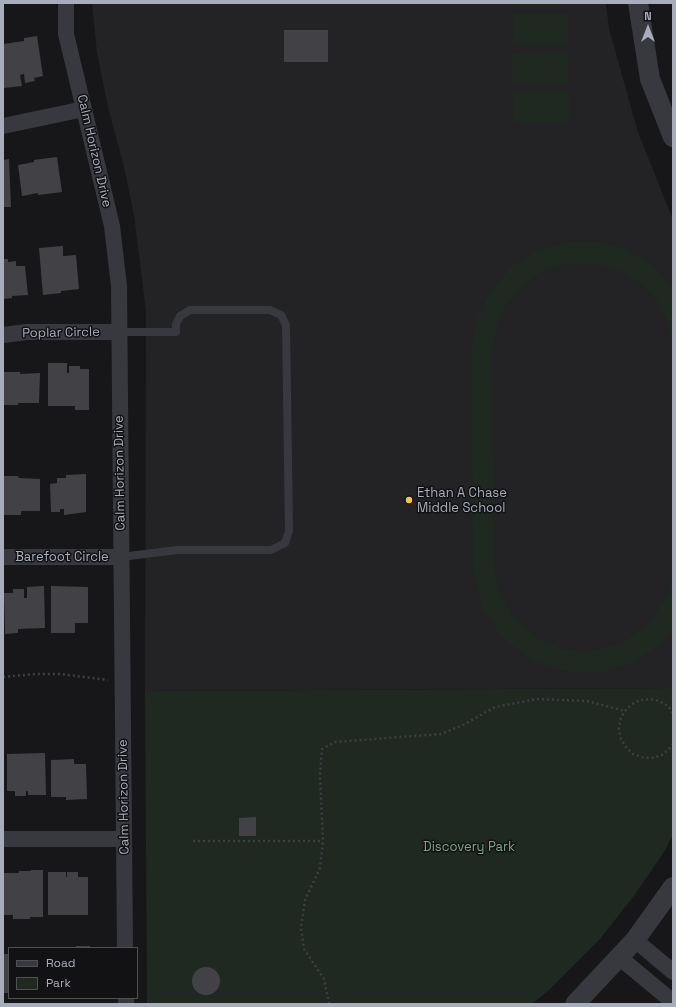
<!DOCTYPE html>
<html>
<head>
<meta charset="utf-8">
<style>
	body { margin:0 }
	#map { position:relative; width:676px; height:1007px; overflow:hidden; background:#171719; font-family:"Space Grotesk",sans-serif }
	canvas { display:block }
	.frame { position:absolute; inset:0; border:4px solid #a9adba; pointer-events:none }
	.legend { position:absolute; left:8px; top:947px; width:130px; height:52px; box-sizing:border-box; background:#121214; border:1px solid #4e5056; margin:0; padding:5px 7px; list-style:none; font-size:12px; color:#a9adba }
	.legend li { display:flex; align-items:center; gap:8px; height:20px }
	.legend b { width:20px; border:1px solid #4e5056 }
	.north { position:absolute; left:628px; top:8px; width:40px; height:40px; -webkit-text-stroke:3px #121214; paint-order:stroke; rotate:0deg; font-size:11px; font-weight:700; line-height:16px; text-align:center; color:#a9adba }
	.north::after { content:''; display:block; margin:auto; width:14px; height:18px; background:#a9adba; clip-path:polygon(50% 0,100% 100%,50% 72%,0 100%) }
</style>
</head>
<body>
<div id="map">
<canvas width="676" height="1007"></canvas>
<div class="frame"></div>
<ul class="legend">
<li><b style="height:5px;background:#38393f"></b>Road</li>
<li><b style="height:11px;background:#1f2821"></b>Park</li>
</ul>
<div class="north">N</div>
</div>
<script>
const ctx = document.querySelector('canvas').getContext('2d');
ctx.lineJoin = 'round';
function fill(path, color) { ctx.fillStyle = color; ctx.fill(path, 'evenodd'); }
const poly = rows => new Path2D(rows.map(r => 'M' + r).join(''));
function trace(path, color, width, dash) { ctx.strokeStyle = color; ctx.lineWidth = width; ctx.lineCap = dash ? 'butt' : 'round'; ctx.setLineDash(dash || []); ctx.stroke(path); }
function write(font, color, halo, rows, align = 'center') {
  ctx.font = font + ' "Space Grotesk",sans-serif'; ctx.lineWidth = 3; ctx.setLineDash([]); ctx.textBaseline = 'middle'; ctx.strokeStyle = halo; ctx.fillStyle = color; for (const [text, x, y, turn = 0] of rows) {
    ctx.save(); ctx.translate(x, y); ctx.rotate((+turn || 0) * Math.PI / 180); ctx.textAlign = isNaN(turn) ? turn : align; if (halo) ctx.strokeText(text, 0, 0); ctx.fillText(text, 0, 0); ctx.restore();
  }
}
const built = poly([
	[92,3,606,3,609,29,638,132,673,220,673,688,145,691,146,312,134,215,124,167,108,107,97,53]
]);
const green = poly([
	[513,3,568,3,568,5,513,6],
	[568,13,568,45,513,45,513,14],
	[568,52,568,84,512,84,512,53],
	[513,92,569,92,569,123,513,123],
	[570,242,599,242,627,250,654,266,673,288,673,347,668,322,656,299,641,284,621,271,599,264,564,264,540,273,522,286,507,304,498,323,492,348,494,565,499,591,513,617,537,638,562,649,589,651,621,644,651,622,668,593,673,570,673,628,662,643,635,662,604,672,568,672,532,661,502,637,481,606,473,569,471,346,477,320,490,292,513,265,539,250],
	[673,688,673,835,664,852,633,897,600,939,549,990,532,1004,147,1004,145,691]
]);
const building = poly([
	[284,30,328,30,328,62,284,62],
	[37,36,43,76,34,78,35,81,25,83,24,74,20,75,22,86,4,88,3,44,24,41,24,38],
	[57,157,62,192,38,195,38,193,22,196,18,165,34,162,34,160],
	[9,159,11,207,3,207,3,160],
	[63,246,63,256,76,255,79,289,61,291,61,293,43,295,39,248],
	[3,259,8,259,8,262,16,261,16,266,25,266,28,295,12,296,12,298,3,299],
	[48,363,67,363,67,373,69,373,69,366,80,366,80,369,89,369,89,410,75,410,75,406,48,406],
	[4,372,20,372,20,374,40,373,39,403,18,403,18,405,3,405],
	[86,474,86,512,64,515,64,509,60,509,60,512,51,512,50,484,57,483,57,478,66,478,66,475],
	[4,476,18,476,19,478,40,479,40,511,21,511,21,515,4,515],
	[44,586,45,628,18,629,18,633,5,634,4,593,13,593,13,589,24,589,24,598,27,598,27,587],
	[51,586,88,587,88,623,75,623,75,633,51,633],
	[45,753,46,795,28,795,28,791,26,791,26,796,15,796,15,791,7,791,7,754],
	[74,759,74,764,86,764,87,799,66,800,66,797,51,797,51,760],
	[256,817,256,836,239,836,239,818],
	[31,870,43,870,43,917,30,917,30,919,13,919,13,915,3,915,3,873,19,873,19,871,31,871],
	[48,872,66,872,66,877,67,877,67,872,78,872,78,877,88,877,88,915,48,915],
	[76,946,90,946,90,948,76,948],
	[3,954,9,954,9,993,4,993,3,987],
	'192 981a14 14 0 1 1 28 0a14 14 0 1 1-28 0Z'
]);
const path = poly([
	[3,677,35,674,60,674,108,680],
	[673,713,668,706,659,701,650,699,640,700,632,704,625,711,620,720,619,729,621,739,626,747,633,754,642,757,652,758,662,755,669,749,673,744],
	[193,841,323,841],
	[329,1004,324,979,304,949,301,927,305,900,320,868,323,841,320,775,322,749,335,742,441,734,463,725,495,707,537,699,587,701,625,711]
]);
const service = poly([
	[119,332,176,332,176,324,180,316,190,310,270,310,281,315,286,325,289,531,285,543,271,550,177,550,121,557]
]);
const minor = poly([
	[66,3,66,34,112,226,119,286,125,948],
	[3,126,84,109],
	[3,335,27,332,119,332],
	[3,557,121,557],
	[3,839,124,839],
	[635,940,673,972],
	[619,957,673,1002],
	[126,998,126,1004]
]);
const tertiary = poly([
	[638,3,650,79,673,137],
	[575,1004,635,940,673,887]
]);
const markers = [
	[409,500,4,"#f7c731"]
];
const streetNames = [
	["Calm Horizon Drive",94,151,77],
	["Poplar Circle",61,333,-1],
	["Calm Horizon Drive",120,473,-91],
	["Barefoot Circle",62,557],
	["Calm Horizon Drive",124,797,-91]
];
const poiNames = [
	["Ethan A Chase",417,493],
	["Middle School",417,508]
];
const parkNames = [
	["Discovery Park",469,847]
];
fill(built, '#232326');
fill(green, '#1f2821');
fill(building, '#424246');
trace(path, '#3e3f46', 2.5, [2, 3]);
trace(service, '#38393f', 8);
trace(minor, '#38393f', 16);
trace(tertiary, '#38393f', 20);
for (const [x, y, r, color] of markers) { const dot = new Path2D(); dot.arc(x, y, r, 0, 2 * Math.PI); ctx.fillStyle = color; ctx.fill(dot); trace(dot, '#121214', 1.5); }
write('13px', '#a9adba', '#121214', streetNames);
write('13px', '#a9adba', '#121214', poiNames, 'left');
write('13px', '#80a585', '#121214', parkNames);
</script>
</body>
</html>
